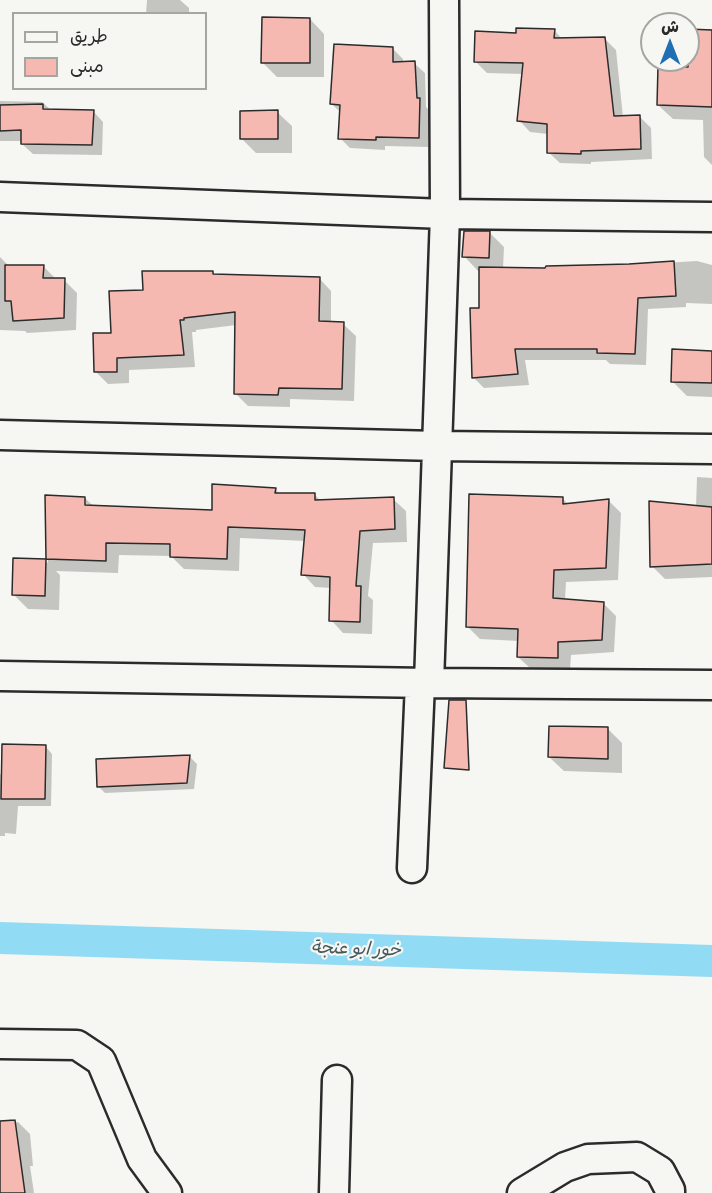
<!DOCTYPE html>
<html>
<head>
<meta charset="utf-8">
<style>
	body { margin:0 }
	#map { position:relative; width:712px; height:1193px; overflow:hidden; background:#f6f6f2; font-family:Delius,"Playpen Sans Arabic",sans-serif }
	canvas { display:block }
	.legend { position:absolute; left:12px; top:12px; width:195px; height:78px; box-sizing:border-box; background:#f6f6f2; border:2px solid #a5a5a2; margin:0; padding:8px 10px; list-style:none; font-size:18px; color:#2b2b2b }
	.legend li { display:flex; align-items:center; gap:12px; height:30px }
	.legend b { width:30px; border:2px solid #a5a5a2 }
	.north { position:absolute; left:640px; top:12px; width:60px; height:60px; box-sizing:border-box; background:#f6f6f2; border:2px solid #a5a5a2; border-radius:50%; rotate:0deg; font-size:16px; font-weight:700; line-height:24px; text-align:center; color:#2b2b2b }
	.north::after { content:''; display:block; margin:auto; width:21px; height:27px; background:#1f6fb2; clip-path:polygon(50% 0,100% 100%,50% 72%,0 100%) }
</style>
</head>
<body>
<div id="map">
<canvas width="712" height="1193"></canvas>
<ul class="legend">
<li><b style="height:8px;background:#f6f6f2"></b>طريق</li>
<li><b style="height:16px;background:#f5b9b2"></b>مبنى</li>
</ul>
<div class="north">ش</div>
</div>
<script>
const ctx = document.querySelector('canvas').getContext('2d');
ctx.lineJoin = 'round';
function fill(path, color) { ctx.fillStyle = color; ctx.fill(path, 'evenodd'); }
const poly = rows => new Path2D(rows.map(r => 'M' + r).join(''));
function trace(path, color, width, dash) { ctx.strokeStyle = color; ctx.lineWidth = width; ctx.lineCap = dash ? 'butt' : 'round'; ctx.setLineDash(dash || []); ctx.stroke(path); }
function write(font, color, halo, rows, align = 'center') {
  ctx.font = font + ' Delius,"Playpen Sans Arabic",sans-serif'; ctx.lineWidth = 4.5; ctx.setLineDash([]); ctx.textBaseline = 'middle'; ctx.strokeStyle = halo; ctx.fillStyle = color; for (const [text, x, y, turn = 0] of rows) {
    ctx.save(); ctx.translate(x, y); ctx.rotate((+turn || 0) * Math.PI / 180); ctx.textAlign = isNaN(turn) ? turn : align; if (halo) ctx.strokeText(text, 0, 0); ctx.fillText(text, 0, 0); ctx.restore();
  }
}
const shadow = poly([
	[147,0,180,0,189,8,189,14,146,14],
	[310,19,324,34,324,77,277,77,263,63],
	[712,29,712,165,704,157,703,120,673,119,658,105,664,68,664,60,688,60,688,30],
	[554,30,563,40,604,38,616,50,623,117,639,116,651,128,652,159,591,162,591,164,560,163,548,152,548,134,530,132,519,120,523,74,487,73,475,61,517,34],
	[393,49,403,59,403,63,414,63,425,73,426,107,429,110,428,147,385,146,385,150,350,148,340,138,341,113,331,103],
	[0,101,42,102,51,110,93,111,103,122,102,155,33,154,22,144,23,141,0,141],
	[277,112,292,126,292,153,256,153,241,138],
	[490,233,504,247,503,269,547,270,697,261,712,265,712,304,686,303,686,307,648,309,646,365,610,364,606,360,525,360,529,385,484,388,473,377,480,309,481,271,478,271,464,256],
	[0,257,9,266,43,266,57,280,64,280,77,293,76,330,27,333,25,331,0,330],
	[212,272,215,276,319,278,331,291,331,323,343,324,356,336,354,401,290,399,290,407,248,406,235,393,236,325,196,330,196,332,192,332,195,367,129,370,129,383,108,384,96,372,112,334,144,291],
	[712,352,712,397,687,396,672,381],
	[697,477,712,478,712,577,665,579,652,566,696,507],
	[275,489,280,494,314,494,321,501,393,499,406,511,407,542,373,543,368,596,373,600,372,634,343,633,331,620,332,588,315,587,303,574,306,541,240,538,239,571,184,569,171,556,119,555,118,573,56,571,60,575,59,610,28,609,13,594,45,560,48,563,46,497,85,498,94,507,214,511],
	[562,498,569,505,609,501,621,513,618,580,566,582,565,600,603,603,616,616,614,652,571,655,570,670,531,669,518,657,519,641,480,639,467,626],
	[608,729,622,743,622,773,564,771,549,757],
	[45,746,52,754,51,806,18,806,16,834,5,833,5,836,0,836,0,774,3,775],
	[190,757,197,764,194,789,105,793,98,786],
	[18,1122,30,1134,33,1166,30,1166,34,1193,0,1193,0,1124]
]);
const canal = poly([
	[0,938,712,961]
]);
const building = poly([
	[262,17,310,18,310,63,261,63,262,17],
	[516,28,555,29,554,38,605,37,614,116,640,115,641,149,581,151,581,154,547,153,547,124,517,121,523,63,474,62,475,31,516,33,516,28],
	[688,29,712,30,712,107,657,105,658,66,688,67,688,29],
	[334,44,393,47,393,62,415,61,417,98,420,98,419,138,376,137,376,140,338,139,340,105,330,104,334,44],
	[43,104,43,109,94,110,92,145,21,144,21,130,0,131,0,105,43,104],
	[278,110,278,139,240,139,240,111,278,110],
	[464,231,490,231,489,258,462,257,464,231],
	[674,261,676,296,638,298,635,354,597,353,597,349,515,349,518,374,472,378,470,308,479,308,479,267,545,268,546,266,629,264,674,261],
	[5,265,44,265,43,278,65,278,64,318,13,321,11,301,5,301,5,265],
	[142,271,213,271,213,274,320,277,319,321,344,322,342,389,279,388,278,395,234,394,235,312,184,318,184,320,180,320,184,355,117,358,117,372,94,372,93,333,111,333,109,291,143,290,142,271],
	[672,349,712,351,712,383,671,382,672,349],
	[212,484,276,488,275,493,315,493,315,500,394,497,395,529,360,531,356,586,361,586,360,622,329,621,330,577,301,575,305,530,228,527,227,559,170,557,170,544,106,543,106,561,46,559,45,495,85,497,85,505,212,510,212,484],
	[469,494,563,497,563,504,609,499,606,568,554,570,553,598,604,602,602,640,558,642,558,658,517,657,518,629,466,627,469,494],
	[649,501,712,507,712,564,650,567,649,501],
	[13,558,46,559,45,596,12,595,13,558],
	[449,700,466,700,469,770,444,768,449,700],
	[549,726,608,727,608,759,548,757,549,726],
	[2,744,46,745,45,799,1,799,2,744],
	[190,755,187,783,97,787,96,759,190,755],
	[15,1120,25,1193,0,1193,0,1121,15,1120]
]);
const street = poly([
	[0,197,445,214,712,217],
	[0,435,437,446,712,449],
	[0,676,429,683,445,214,444,0],
	[429,683,712,685],
	[412,868,420,683],
	[0,1044,77,1045,101,1061,142,1159,167,1193],
	[334,1193,337,1080],
	[522,1193,565,1167,588,1159,637,1157,660,1171,670,1190,670,1193]
]);
const waterNames = [
	["خور ابو عنجة",356,949,2]
];
fill(shadow, '#0003');
trace(canal, '#92dbf4', 32);
fill(building, '#f5b9b2');
trace(building, '#2b2b2b', 1.5);
trace(street, '#2b2b2b', 33);
trace(street, '#f6f6f2', 28);
write('italic 18px', '#45575d', '#f6f6f2', waterNames);
</script>
</body>
</html>
